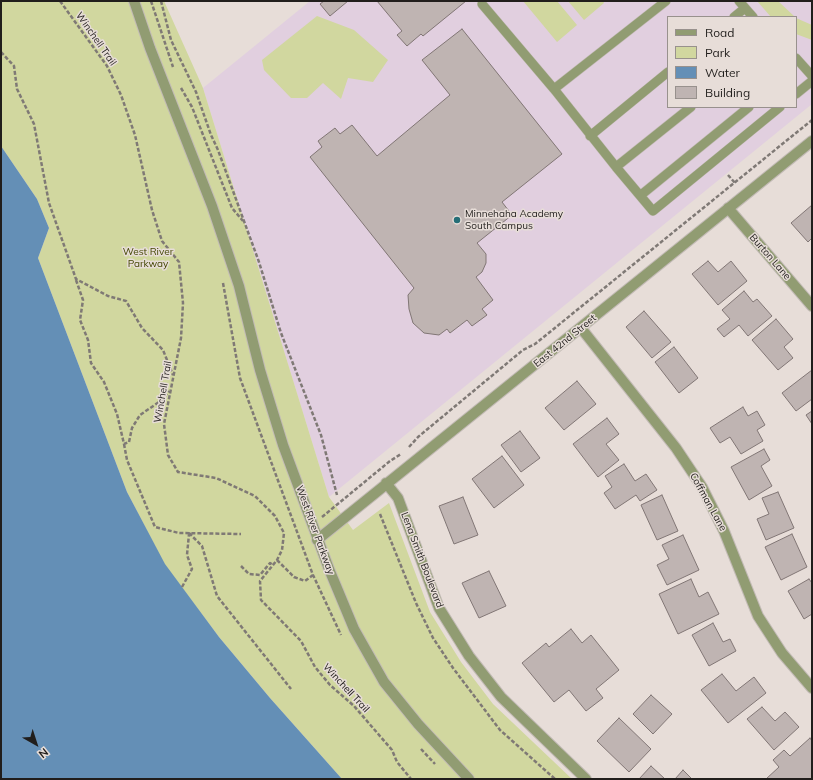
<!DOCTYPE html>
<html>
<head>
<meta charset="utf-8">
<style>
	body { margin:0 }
	#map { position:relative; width:813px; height:780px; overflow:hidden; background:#e7ddd8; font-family:Mulish,sans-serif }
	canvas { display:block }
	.frame { position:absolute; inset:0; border:2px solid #211e1c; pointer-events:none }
	.legend { position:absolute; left:667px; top:16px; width:130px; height:92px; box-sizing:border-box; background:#e7ddd8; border:1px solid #98918d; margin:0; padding:5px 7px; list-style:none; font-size:12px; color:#211e1c }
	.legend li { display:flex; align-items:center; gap:8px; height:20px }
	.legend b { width:20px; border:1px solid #98918d }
	.north { position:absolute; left:16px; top:724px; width:40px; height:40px; -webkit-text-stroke:3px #e7ddd8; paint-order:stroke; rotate:141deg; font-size:11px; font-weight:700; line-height:16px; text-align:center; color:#211e1c }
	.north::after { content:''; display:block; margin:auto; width:14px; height:18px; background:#211e1c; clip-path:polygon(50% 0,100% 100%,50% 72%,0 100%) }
</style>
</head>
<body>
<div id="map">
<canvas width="813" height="780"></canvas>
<div class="frame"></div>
<ul class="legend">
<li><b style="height:5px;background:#919c72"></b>Road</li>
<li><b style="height:11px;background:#d1d79f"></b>Park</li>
<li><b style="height:11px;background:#648fb6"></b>Water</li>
<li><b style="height:11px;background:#bfb4b2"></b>Building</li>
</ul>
<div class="north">N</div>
</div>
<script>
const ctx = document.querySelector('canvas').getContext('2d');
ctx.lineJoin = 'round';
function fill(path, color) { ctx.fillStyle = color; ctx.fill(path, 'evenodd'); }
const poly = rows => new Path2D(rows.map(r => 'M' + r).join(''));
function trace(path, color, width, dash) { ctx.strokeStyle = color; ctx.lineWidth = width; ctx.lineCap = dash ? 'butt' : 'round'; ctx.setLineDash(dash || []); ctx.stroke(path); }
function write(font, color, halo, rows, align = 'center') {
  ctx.font = font + ' Mulish,sans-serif'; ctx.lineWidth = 3; ctx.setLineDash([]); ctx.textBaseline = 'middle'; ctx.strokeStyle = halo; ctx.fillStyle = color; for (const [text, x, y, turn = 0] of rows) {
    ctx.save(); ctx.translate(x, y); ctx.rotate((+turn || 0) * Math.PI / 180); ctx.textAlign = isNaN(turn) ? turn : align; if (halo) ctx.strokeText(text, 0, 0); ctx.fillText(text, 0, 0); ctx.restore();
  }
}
const education = poly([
	[310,1,812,1,812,104,329,497,203,88],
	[668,17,796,17,796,107,668,107]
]);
const green = poly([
	[1,1,164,1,203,88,329,497,353,530,389,503,430,612,461,662,493,704,572,779,342,779,270,698,219,637,165,565,127,492,38,258,49,228,37,199,1,146],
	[523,1,557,1,577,25,557,42],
	[568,1,603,1,604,3,584,20],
	[757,1,778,1,795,17,771,17],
	[317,16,354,30,388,60,373,82,348,78,341,99,323,83,307,98,291,98,264,70,262,60],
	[796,18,812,25,812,40,796,34]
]);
const water = poly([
	[1,146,37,199,49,228,38,258,127,492,165,564,219,637,270,698,342,779,1,779]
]);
const building = poly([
	[324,1,348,1,330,16,320,4,324,1],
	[377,1,466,1,423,36,421,34,407,46,397,35,402,31,377,1],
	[462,29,562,154,502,202,512,215,477,243,486,254,486,263,482,272,476,277,493,300,482,309,487,315,472,326,467,320,450,333,447,329,439,335,424,333,413,323,409,309,408,295,414,288,310,157,322,147,318,141,335,128,340,134,352,125,377,156,450,95,422,60,462,29],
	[812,205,812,238,808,242,791,223,812,205],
	[708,261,718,272,731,261,747,281,718,305,692,274,708,261],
	[744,291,753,302,757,299,772,316,748,336,739,325,724,337,717,329,730,319,722,310,744,291],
	[644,311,671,342,652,358,626,327,644,311],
	[776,319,793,339,784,347,793,358,778,370,752,340,776,319],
	[674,347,698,378,679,393,655,362,674,347],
	[812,370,812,399,796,411,782,393,812,370],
	[577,381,596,404,564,430,545,408,577,381],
	[743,407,748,416,757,411,765,425,757,430,763,441,741,454,730,437,720,443,710,428,743,407],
	[812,411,812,424,806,415,812,411],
	[607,418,619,434,606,444,619,460,598,477,573,444,607,418],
	[520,431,540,458,521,472,501,445,520,431],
	[764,449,770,460,761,466,772,486,749,500,731,467,764,449],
	[502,456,524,485,494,508,472,479,502,456],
	[624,464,635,481,646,474,657,490,640,501,636,495,615,509,604,493,612,487,605,476,624,464],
	[778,492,794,528,766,540,757,519,769,514,762,498,778,492],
	[662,495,678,531,657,540,641,505,662,495],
	[463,497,478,535,454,544,439,506,463,497],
	[792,534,807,567,781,580,765,547,792,534],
	[683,535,699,570,667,585,657,565,669,559,662,545,683,535],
	[489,571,506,606,479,618,462,583,489,571],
	[691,579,699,597,708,592,719,614,678,634,659,594,691,579],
	[809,579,812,583,812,614,804,619,788,591,809,579],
	[713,623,723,642,730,639,736,651,709,666,692,635,713,623],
	[571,629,582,643,591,635,619,670,596,689,603,698,586,711,569,690,554,702,522,663,546,643,549,647,571,629],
	[722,674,736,691,754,677,766,693,728,723,701,690,722,674],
	[651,695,672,714,653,734,633,714,651,695],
	[762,707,775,721,785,712,799,727,774,750,747,719,762,707],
	[619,718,651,749,629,772,597,741,619,718],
	[810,738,812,741,812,779,766,779,779,767,773,760,784,750,790,756,810,738],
	[651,766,665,779,639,779,651,766],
	[683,770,692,779,675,779,683,770]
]);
const path = poly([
	[60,1,107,66,121,95,135,135,152,210,162,241,179,262,183,303,181,338,164,424,168,455,178,472,216,478,255,496,275,516,284,533,282,550,277,560,260,581,261,600,301,641,315,667,330,685,354,706,392,750,397,762,411,779],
	[151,1,173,67],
	[161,1,171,40,196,92,211,135,218,150,259,262,281,333,321,435,337,495],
	[1,52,14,66,17,89,34,124,49,203,76,279,108,296,126,301,142,328,163,350,173,375],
	[181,88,192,107,232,208,243,221],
	[728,175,735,183],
	[76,280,83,300,80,320,88,340,91,363,104,382,117,414,124,444,129,442,132,428,140,415,162,400,169,391],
	[223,283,240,378,313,575,341,635],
	[124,444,127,460,155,527,179,533,241,534],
	[409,447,418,437,523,350,535,344,812,120],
	[380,514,416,603,433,638,453,668,500,730,555,779],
	[322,517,390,461,401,454],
	[189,533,202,546,217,596,291,689],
	[277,560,294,577,305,581,313,575],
	[241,566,249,574,260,575,270,563,273,565],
	[182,587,192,569,187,555,189,534],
	[421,749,435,764]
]);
const service = poly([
	[739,1,753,17],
	[482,4,554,89],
	[734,17,745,8],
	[796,58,812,76],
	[796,94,812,81],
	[691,107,616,167,653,211,780,107],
	[590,136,668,72],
	[616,167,554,89,666,1],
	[641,195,749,107]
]);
const minor = poly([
	[134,1,150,48,212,206,239,286,260,370,283,445,329,569,354,629,384,682,418,724,469,779],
	[728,208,812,306],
	[581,328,676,448,702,487,724,531,758,616,782,653,812,688],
	[386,483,398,498,439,608,469,656,501,697,586,779],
	[317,540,812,141]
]);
const markers = [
	[457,220,4,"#256e77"]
];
const streetNames = [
	["Winchell Trail",96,39,55],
	["Burton Lane",770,257,49],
	["East 42nd Street",565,341,-39],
	["Winchell Trail",163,392,-80],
	["Coffman Lane",708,502,61],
	["West River Parkway",315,530,70],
	["Lena Smith Boulevard",422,560,69],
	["Winchell Trail",346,688,47]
];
const poiNames = [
	["Minnehaha Academy",465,214],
	["South Campus",465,226]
];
const parkNames = [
	["West River",148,252],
	["Parkway",148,264]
];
fill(education, '#e1cfdf');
fill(green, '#d1d79f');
fill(water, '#648fb6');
fill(building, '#bfb4b2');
trace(building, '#817675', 1);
trace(service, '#c3bbb6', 10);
trace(minor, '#c3bbb6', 12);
trace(path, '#7f7975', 2.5, [4, 2]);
trace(service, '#919c72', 9);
trace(minor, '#919c72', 10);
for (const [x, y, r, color] of markers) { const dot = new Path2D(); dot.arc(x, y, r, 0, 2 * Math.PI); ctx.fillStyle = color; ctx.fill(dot); trace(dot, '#e7ddd8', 1.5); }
write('10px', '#211e1c', '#e7ddd8', streetNames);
write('10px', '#211e1c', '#e7ddd8', poiNames, 'left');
write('10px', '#434600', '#e7ddd8', parkNames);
</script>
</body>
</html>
